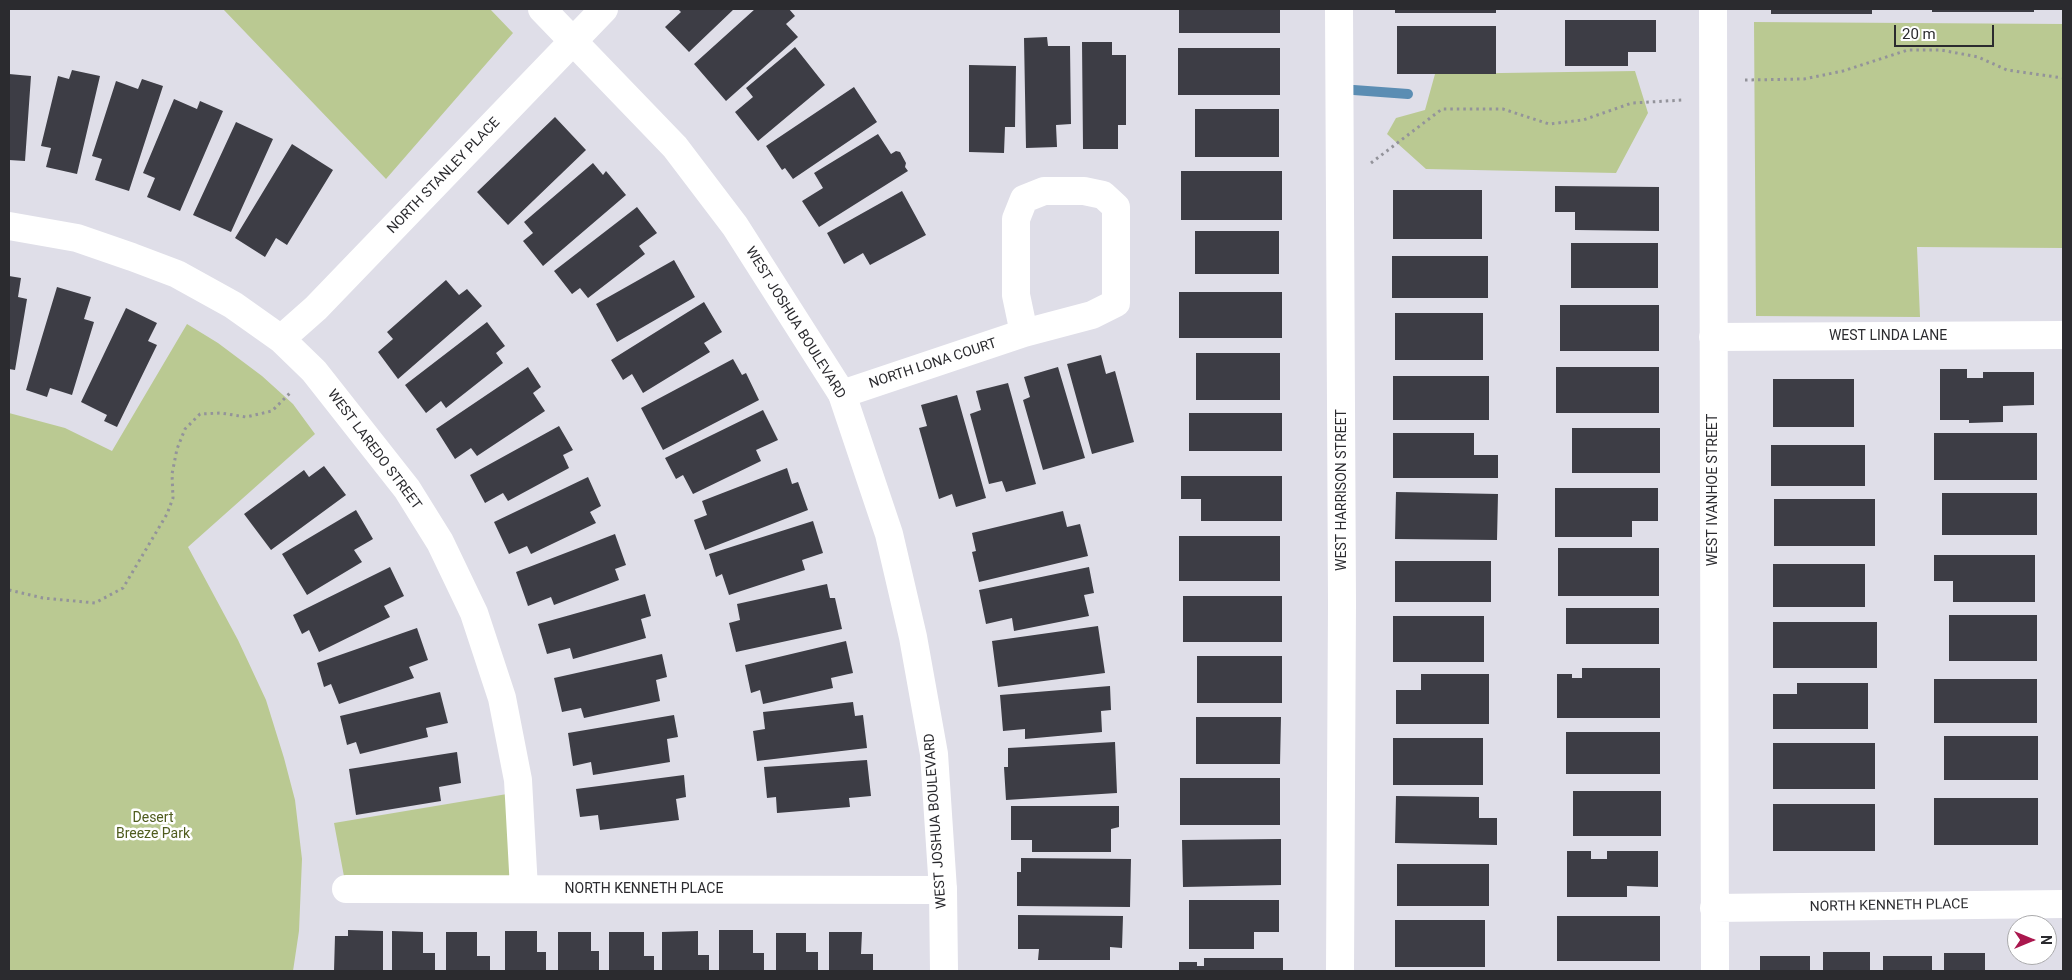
<!DOCTYPE html>
<html>
<head>
<meta charset="utf-8">
<style>
	body { margin:0 }
	#map { position:relative; width:2072px; height:980px; overflow:hidden; background:#dfdee8; font-family:Roboto,sans-serif }
	canvas { display:block }
	.frame { position:absolute; inset:0; border:10px solid #2b2b2f; pointer-events:none }
	.north { position:absolute; left:2007px; top:915px; width:50px; height:50px; box-sizing:border-box; background:#fff; border:1px solid #aaaaac; border-radius:50%; rotate:90deg; font-size:14px; font-weight:700; line-height:20px; text-align:center; color:#2b2b2f }
	.north::after { content:''; display:block; margin:auto; width:18px; height:22px; background:#aa174e; clip-path:polygon(50% 0,100% 100%,50% 72%,0 100%) }
	.scale { position:absolute; left:1894px; top:25px; width:100px; height:22px; box-sizing:border-box; border:2px solid #2b2b2f; border-top:0; padding-left:6px; font-size:15px; line-height:18px; white-space:nowrap; color:#2b2b2f; -webkit-text-stroke:4px #fff; paint-order:stroke }
</style>
</head>
<body>
<div id="map">
<canvas width="2072" height="980"></canvas>
<div class="frame"></div>
<div class="north">N</div>
<div class="scale">20 m</div>
</div>
<script>
const ctx = document.querySelector('canvas').getContext('2d');
ctx.lineJoin = 'round';
function fill(path, color) { ctx.fillStyle = color; ctx.fill(path, 'evenodd'); }
const poly = rows => new Path2D(rows.map(r => 'M' + r).join(''));
function trace(path, color, width, dash) { ctx.strokeStyle = color; ctx.lineWidth = width; ctx.lineCap = dash ? 'butt' : 'round'; ctx.setLineDash(dash || []); ctx.stroke(path); }
function write(font, color, halo, rows, align = 'center') {
  ctx.font = font + ' Roboto,sans-serif'; ctx.lineWidth = 5; ctx.setLineDash([]); ctx.textBaseline = 'middle'; ctx.strokeStyle = halo; ctx.fillStyle = color; for (const [text, x, y, turn = 0] of rows) {
    ctx.save(); ctx.translate(x, y); ctx.rotate((+turn || 0) * Math.PI / 180); ctx.textAlign = isNaN(turn) ? turn : align; if (halo) ctx.strokeText(text, 0, 0); ctx.fillText(text, 0, 0); ctx.restore();
  }
}
const green = poly([
	[223,9,490,9,513,33,386,179],
	[1754,22,2063,24,2063,248,1917,247,1920,317,1756,316],
	[1635,71,1648,113,1616,173,1426,169,1387,134,1396,118,1425,110,1435,74],
	[187,324,218,343,262,376,293,404,315,434,188,547,238,640,266,700,284,758,295,800,302,859,299,931,293,971,9,971,9,413,65,428,112,451],
	[519,792,524,889,346,887,334,823]
]);
const stream = poly([
	[1340,89,1408,94]
]);
const building = poly([
	[678,9,734,9,689,52,665,27,681,12],
	[755,9,789,9,795,16,786,24,798,37,726,101,694,64],
	[1179,9,1280,9,1280,33,1179,33],
	[1395,9,1496,9,1496,13,1395,13],
	[1771,9,1872,9,1872,14,1771,14],
	[1932,9,2034,9,2034,12,1932,12],
	[1565,20,1656,20,1656,52,1628,52,1628,66,1565,66],
	[1397,26,1496,26,1496,74,1397,74],
	[1047,37,1048,46,1070,46,1071,124,1056,125,1057,147,1026,148,1024,38],
	[1082,42,1112,42,1112,55,1126,55,1126,125,1118,125,1118,149,1083,149],
	[795,47,825,85,758,141,735,112,753,97,746,88],
	[1178,48,1280,48,1280,95,1178,95],
	[969,65,1016,66,1015,127,1005,127,1004,153,969,152],
	[72,70,100,76,77,174,46,167,51,148,41,146,58,76,69,79],
	[9,74,31,76,25,161,9,160],
	[142,79,163,86,129,191,95,180,102,159,92,156,116,81,138,89],
	[854,87,877,122,793,179,785,168,782,170,766,146],
	[174,99,197,109,200,101,223,111,180,211,147,197,155,178,143,173],
	[1195,109,1279,109,1279,157,1195,157],
	[555,117,586,150,508,225,477,192],
	[236,122,273,139,231,232,193,215],
	[878,134,891,154,896,151,900,152,906,163,905,167,908,171,819,227,802,201,823,188,814,173],
	[292,144,333,170,287,245,276,238,265,257,235,238],
	[593,163,603,175,606,171,626,195,543,266,523,241,533,233,524,222],
	[1181,171,1282,171,1282,220,1181,220],
	[1555,186,1659,187,1659,231,1575,230,1575,212,1555,212],
	[1393,190,1482,190,1482,239,1393,239],
	[902,191,926,235,870,265,863,253,844,264,827,233],
	[637,207,657,233,639,246,645,254,588,298,580,288,572,294,554,271],
	[1195,231,1279,231,1279,274,1195,274],
	[1571,243,1658,243,1658,288,1571,288],
	[1392,256,1488,256,1488,298,1392,298],
	[674,260,695,297,617,342,596,304],
	[9,276,21,278,18,297,27,299,15,370,9,369],
	[446,280,459,295,467,289,482,306,398,379,378,352,393,339,387,332],
	[57,287,91,297,84,319,94,322,72,395,50,388,47,397,26,390],
	[1179,292,1282,292,1282,338,1179,338],
	[704,302,722,332,704,343,710,352,643,393,632,374,623,380,611,360],
	[1560,305,1659,305,1659,351,1560,351],
	[126,308,157,323,148,341,157,345,117,427,104,421,107,415,81,402],
	[1395,313,1483,313,1483,360,1395,360],
	[487,322,505,346,496,353,503,363,446,408,441,401,426,413,405,385],
	[1196,353,1280,353,1280,400,1196,400],
	[1101,355,1106,374,1115,371,1134,442,1092,454,1067,364],
	[733,359,742,375,746,373,759,400,663,450,641,408],
	[528,367,541,387,533,393,545,411,477,456,471,448,455,459,436,429],
	[1058,367,1085,458,1043,470,1023,400,1030,397,1024,377],
	[1556,367,1659,367,1659,413,1556,413],
	[1940,369,1967,369,1967,378,1983,378,1983,372,2034,372,2034,405,2003,406,2003,422,1969,423,1969,420,1940,420],
	[1393,376,1489,376,1489,420,1393,420],
	[1773,379,1854,379,1854,427,1773,427],
	[1008,383,1036,484,1006,492,1002,481,989,484,970,414,981,410,976,391],
	[957,395,986,498,956,507,952,494,939,499,919,428,927,426,921,405],
	[763,410,778,440,756,450,761,461,693,494,683,475,676,479,665,458],
	[1189,413,1282,413,1282,451,1189,451],
	[559,426,573,450,563,455,569,468,508,501,503,493,485,503,470,475],
	[1572,428,1660,428,1660,473,1572,473],
	[1393,433,1474,433,1474,455,1498,455,1498,478,1393,478],
	[1934,433,2037,433,2037,480,1934,480],
	[1771,445,1865,445,1865,486,1771,486],
	[324,466,346,495,271,550,244,514,304,470,309,477],
	[787,468,792,484,798,482,808,510,705,550,694,520,707,515,702,501],
	[1181,476,1282,476,1282,521,1201,521,1201,499,1181,499],
	[588,477,601,506,590,512,596,523,531,554,527,546,509,554,494,522],
	[1555,488,1658,488,1658,521,1632,521,1632,537,1555,537],
	[1396,492,1498,494,1497,540,1395,539],
	[1942,493,2037,493,2037,535,1942,535],
	[1774,499,1875,499,1875,546,1774,546],
	[356,510,373,539,354,550,362,562,307,595,282,554],
	[1063,511,1067,527,1080,524,1088,556,979,582,972,552,976,551,972,533],
	[813,521,823,553,802,560,805,570,729,595,722,574,716,577,709,554],
	[615,534,626,565,615,569,619,580,554,605,551,597,528,606,516,572],
	[1179,536,1280,536,1280,581,1179,581],
	[1558,548,1659,548,1659,596,1558,596],
	[1934,555,2035,555,2035,602,1953,602,1953,581,1934,581],
	[1395,561,1491,561,1491,602,1395,602],
	[1773,564,1865,564,1865,607,1773,607],
	[390,567,404,596,384,606,390,617,319,652,309,630,302,634,293,615],
	[1089,567,1094,593,1084,595,1089,616,1014,631,1012,618,986,624,979,590],
	[827,584,830,598,835,598,842,629,736,652,729,623,740,620,737,604],
	[645,594,651,616,641,619,646,638,573,659,570,648,547,654,538,624],
	[1183,596,1282,596,1282,642,1183,642],
	[1566,608,1659,608,1659,644,1566,644],
	[1949,615,2037,615,2037,661,1949,661],
	[1393,616,1484,616,1484,662,1393,662],
	[1773,622,1877,622,1877,668,1773,668],
	[1098,626,1105,673,998,687,992,641],
	[417,628,428,660,409,667,414,678,339,704,331,684,324,687,317,663],
	[846,641,853,673,831,678,833,688,763,704,760,690,751,693,745,665],
	[662,654,667,677,656,680,660,701,584,718,581,708,562,712,554,678],
	[1197,656,1282,656,1282,703,1197,703],
	[1582,668,1660,668,1660,718,1557,718,1557,674,1572,674,1572,678,1582,678],
	[1421,674,1489,674,1489,724,1396,724,1396,690,1421,690],
	[1934,679,2037,679,2037,723,1934,723],
	[1797,683,1868,683,1868,729,1773,729,1773,694,1797,694],
	[1110,686,1111,710,1101,711,1102,732,1025,739,1025,729,1003,731,1000,695],
	[440,692,448,723,426,728,428,737,360,754,356,742,347,745,340,716],
	[853,702,855,716,863,715,867,748,757,761,753,731,765,729,763,712],
	[674,715,678,737,667,739,670,762,593,775,591,762,573,766,568,733],
	[1196,717,1281,717,1280,764,1196,764],
	[1566,732,1660,732,1660,774,1566,774],
	[1944,736,2038,736,2038,780,1944,780],
	[1393,738,1483,738,1483,785,1393,785],
	[1115,742,1117,793,1006,800,1004,767,1008,767,1008,748],
	[1773,743,1875,743,1875,789,1773,789],
	[457,752,461,783,439,787,441,801,356,815,349,769],
	[867,760,871,796,849,798,850,807,777,813,776,797,767,798,764,767],
	[684,775,686,797,676,799,679,820,600,830,598,815,580,817,576,789],
	[1180,778,1280,778,1280,825,1180,825],
	[1573,791,1661,791,1661,836,1573,836],
	[1396,796,1479,797,1479,818,1497,818,1497,845,1395,843],
	[1934,798,2038,798,2038,845,1934,845],
	[1773,804,1875,804,1875,851,1773,851],
	[1011,806,1119,806,1119,827,1111,829,1111,852,1032,852,1032,840,1011,840],
	[1281,839,1281,885,1183,887,1182,840],
	[1567,851,1591,851,1591,859,1607,859,1607,851,1658,851,1658,887,1627,886,1627,897,1567,897],
	[1021,858,1131,859,1130,907,1017,906,1017,872,1021,872],
	[1397,864,1489,864,1489,906,1397,906],
	[1189,900,1279,900,1279,932,1254,932,1254,949,1189,949],
	[1018,915,1123,916,1122,948,1110,947,1110,960,1038,960,1039,949,1018,949],
	[1557,916,1660,916,1660,961,1557,961],
	[1395,920,1485,920,1485,967,1395,967],
	[348,930,383,931,383,971,334,971,335,936,348,936],
	[719,930,753,930,753,953,764,953,764,971,719,971],
	[392,931,423,932,423,953,435,953,435,971,392,971],
	[505,931,537,931,537,952,546,952,546,971,505,971],
	[698,931,698,955,709,955,709,971,662,971,662,932],
	[446,932,477,932,477,956,490,956,490,971,446,971],
	[558,932,591,932,591,951,599,951,599,971,558,971],
	[609,932,644,932,644,956,654,956,654,971,609,971],
	[829,932,862,932,861,954,873,954,873,971,829,971],
	[776,933,806,933,806,952,818,952,818,971,776,971],
	[1823,952,1870,952,1870,971,1823,971],
	[1944,953,1985,953,1985,971,1944,971],
	[1760,956,1810,956,1810,971,1760,971],
	[1883,956,1932,956,1932,971,1883,971],
	[1204,958,1283,958,1283,971,1179,971,1179,962,1197,962,1197,966,1204,966]
]);
const path = poly([
	[1745,80,1804,79,1843,71,1908,50,1941,50,1978,57,2007,70,2063,78],
	[1371,163,1442,109,1503,109,1549,124,1583,120,1632,103,1683,100],
	[9,590,43,598,95,603,123,588,167,514,173,498,172,474,177,449,185,429,200,414,221,413,246,417,272,411,291,392]
]);
const street = poly([
	[1339,9,1342,604,1340,971],
	[1713,9,1715,971],
	[9,226,77,238,132,257,177,274,233,305,281,339,314,371,407,489,440,542,474,613,502,698,518,780,524,889],
	[1713,337,2063,335],
	[281,339,316,308,604,9],
	[842,394,1024,333,1092,315,1116,303,1116,207,1103,195,1084,191,1044,191,1024,199,1016,219,1016,295,1024,333],
	[346,889,943,890],
	[1714,908,2063,904]
]);
const secondary = poly([
	[542,9,675,147,735,226,842,394,889,534,913,637,934,754,943,890,944,971]
]);
const streetNames = [
	["NORTH STANLEY PLACE",444,176,-46],
	["WEST JOSHUA BOULEVARD",795,323,58],
	["WEST LINDA LANE",1888,336],
	["NORTH LONA COURT",933,364,-18],
	["WEST LAREDO STREET",374,450,53],
	["WEST HARRISON STREET",1342,490,-90],
	["WEST IVANHOE STREET",1713,490,-90],
	["WEST JOSHUA BOULEVARD",936,821,-94],
	["NORTH KENNETH PLACE",644,889],
	["NORTH KENNETH PLACE",1889,906,-1]
];
const parkNames = [
	["Desert",153,818],
	["Breeze Park",153,834]
];
fill(green, '#bac992');
trace(stream, '#5b8db3', 10);
fill(building, '#3d3d45');
trace(path, '#93939a', 3, [2.5, 4]);
trace(street, '#fff', 28);
trace(secondary, '#fff', 28);
write('14px', '#2b2b2f', '#fff', streetNames);
write('14px', '#4f5c1e', '#fff', parkNames);
</script>
</body>
</html>
